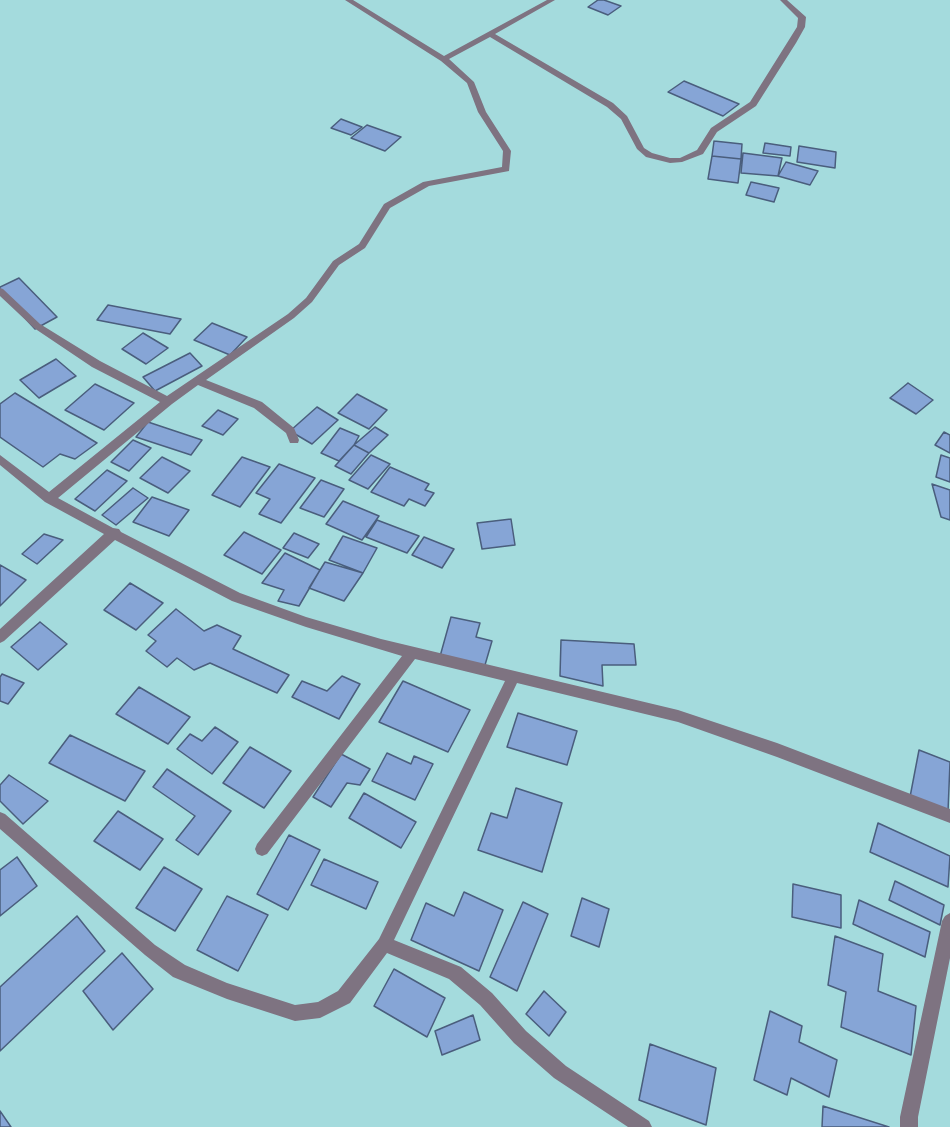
<!DOCTYPE html>
<html>
<head>
<meta charset="utf-8">
<style>
	body { margin:0 }
	canvas { display:block; background:#a4dbdd }
</style>
</head>
<body>
<canvas width="950" height="1127"></canvas>
<script>
const ctx = document.querySelector('canvas').getContext('2d');
ctx.lineJoin = 'round';
function fill(path, color) { ctx.fillStyle = color; ctx.fill(path, 'evenodd'); }
const poly = rows => new Path2D(rows.map(r => 'M' + r).join(''));
function trace(path, color, width, dash) { ctx.strokeStyle = color; ctx.lineWidth = width; ctx.lineCap = dash ? 'butt' : 'round'; ctx.setLineDash(dash || []); ctx.stroke(path); }
const building = poly([
	[598,0,604,0,621,6,608,15,588,7,598,0],
	[684,81,739,104,723,116,668,92,684,81],
	[341,119,362,127,351,135,331,128,341,119],
	[367,125,401,137,385,151,351,138,367,125],
	[714,141,742,144,741,159,712,156,714,141],
	[765,143,791,147,790,156,763,153,765,143],
	[799,146,836,152,835,168,797,162,799,146],
	[743,153,782,158,778,176,741,173,743,153],
	[712,156,741,159,738,183,708,179,712,156],
	[786,162,818,171,810,185,778,176,786,162],
	[751,182,779,188,774,202,746,195,751,182],
	[19,278,57,317,35,329,0,291,0,287,19,278],
	[108,305,181,319,170,334,97,320,108,305],
	[212,323,247,337,230,355,194,340,212,323],
	[143,333,168,348,146,364,122,349,143,333],
	[190,353,202,366,155,391,143,377,190,353],
	[56,359,76,376,39,398,20,380,56,359],
	[908,383,933,400,916,414,890,398,908,383],
	[95,384,134,403,104,430,65,410,95,384],
	[15,393,97,443,75,459,60,454,43,467,0,437,0,404,15,393],
	[357,394,387,410,369,429,338,413,357,394],
	[317,407,338,420,312,444,290,431,317,407],
	[218,410,238,419,223,435,202,426,218,410],
	[148,422,202,440,191,455,136,437,148,422],
	[375,427,388,435,369,453,354,445,375,427],
	[340,428,359,436,354,445,339,461,321,453,340,428],
	[944,432,950,435,950,453,935,445,944,432],
	[133,440,151,448,129,471,111,462,133,440],
	[354,445,369,453,351,474,335,466,354,445],
	[371,455,390,464,368,489,349,480,371,455],
	[941,455,950,458,950,482,936,477,941,455],
	[162,457,190,471,168,493,140,478,162,457],
	[242,457,270,467,240,507,212,495,242,457],
	[279,464,315,478,281,523,259,514,270,499,256,493,279,464],
	[390,467,429,484,425,490,434,493,425,506,409,499,404,506,371,492,390,467],
	[107,470,127,481,95,511,75,499,107,470],
	[321,480,344,489,324,517,300,508,321,480],
	[932,484,950,490,950,520,941,517,932,484],
	[133,488,148,498,116,525,102,515,133,488],
	[152,497,189,510,169,536,133,522,152,497],
	[343,501,379,516,362,540,326,524,343,501],
	[511,519,515,545,482,549,477,523,511,519],
	[377,520,419,536,407,553,366,537,377,520],
	[244,532,281,550,262,574,224,555,244,532],
	[294,533,319,544,308,558,283,548,294,533],
	[44,534,63,540,37,564,22,554,44,534],
	[343,536,377,548,363,573,329,560,343,536],
	[424,537,454,549,442,568,412,555,424,537],
	[285,553,320,570,299,606,278,601,284,590,262,583,285,553],
	[325,562,363,573,344,601,309,588,325,562],
	[0,565,26,580,0,606,0,565],
	[130,583,163,603,136,630,104,610,130,583],
	[176,609,204,631,217,625,241,636,233,649,289,675,277,693,210,663,194,670,177,658,167,667,146,651,156,641,148,635,176,609],
	[451,617,480,623,476,637,492,641,485,665,439,660,451,617],
	[40,622,67,644,38,670,11,647,40,622],
	[561,640,634,644,636,665,602,665,603,686,560,676,561,640],
	[2,674,24,683,8,704,0,701,0,677,2,674],
	[342,676,360,684,339,719,292,697,302,681,327,691,342,676],
	[403,681,470,710,448,752,379,722,403,681],
	[139,687,190,717,168,744,116,714,139,687],
	[518,713,577,731,567,765,507,747,518,713],
	[215,727,238,742,212,774,177,749,190,734,202,741,215,727],
	[70,735,145,771,125,801,49,763,70,735],
	[250,747,291,771,264,808,223,783,250,747],
	[919,750,950,762,948,812,910,797,919,750],
	[387,753,411,764,414,756,433,764,415,800,372,781,387,753],
	[341,754,370,769,360,785,347,783,331,807,313,797,341,754],
	[167,769,231,811,198,855,176,840,195,816,153,787,167,769],
	[9,775,48,801,23,824,0,801,0,785,9,775],
	[516,788,562,803,542,872,478,850,491,813,507,818,516,788],
	[364,793,416,822,401,848,349,818,364,793],
	[118,811,163,839,140,870,94,841,118,811],
	[878,823,950,856,948,887,870,852,878,823],
	[289,835,320,850,288,910,257,894,289,835],
	[17,857,37,886,0,916,0,870,17,857],
	[324,859,378,882,366,909,311,885,324,859],
	[164,867,202,889,175,931,136,908,164,867],
	[895,881,944,905,940,925,889,900,895,881],
	[793,884,841,895,841,928,792,917,793,884],
	[464,892,503,910,479,971,411,940,426,903,454,916,464,892],
	[227,896,268,915,238,971,197,950,227,896],
	[582,898,609,909,599,947,571,936,582,898],
	[859,900,930,932,925,957,853,924,859,900],
	[523,902,548,914,517,991,490,977,523,902],
	[77,916,105,951,0,1051,0,987,77,916],
	[835,936,883,954,878,991,916,1006,911,1055,841,1027,846,992,828,985,835,936],
	[122,953,153,989,113,1030,83,991,122,953],
	[394,969,445,998,427,1037,374,1006,394,969],
	[544,991,566,1012,549,1036,526,1014,544,991],
	[770,1011,802,1026,799,1042,837,1060,829,1097,791,1078,787,1095,754,1080,770,1011],
	[473,1015,480,1040,442,1055,435,1031,473,1015],
	[650,1044,716,1068,706,1125,639,1100,650,1044],
	[823,1106,889,1127,822,1127,823,1106],
	[0,1111,11,1127,0,1127,0,1111]
]);
const minor = poly([
	[345,0,353,0,444,56,547,0,555,0,495,34,613,103,627,116,644,148,652,153,670,158,680,158,697,150,711,128,750,102,797,27,798,18,780,0,787,0,806,17,805,27,796,43,756,106,717,132,703,154,682,162,670,163,646,157,637,149,621,119,607,107,490,37,449,59,474,82,486,112,511,151,509,171,429,186,390,208,365,248,339,265,312,302,294,318,206,380,262,402,294,428,299,440,298,443,290,443,286,433,254,408,198,385,172,404,58,498,113,528,119,529,121,532,240,593,306,617,381,639,678,710,777,743,950,809,950,823,777,757,678,722,517,683,394,940,461,967,492,993,526,1031,566,1066,649,1121,652,1127,628,1127,554,1078,514,1043,480,1005,449,979,387,953,350,1003,320,1018,295,1021,227,999,173,977,145,955,0,829,0,812,5,814,155,945,185,965,227,983,295,1005,318,1002,338,991,379,939,505,681,415,659,267,854,262,856,257,854,255,849,257,844,402,656,306,627,232,601,115,540,4,641,0,643,0,629,104,534,45,502,0,465,0,455,49,492,160,402,92,367,34,328,0,296,0,288,3,289,40,324,100,361,167,396,288,314,306,298,333,261,359,244,384,204,423,182,502,167,503,151,478,112,467,83,441,61,345,0],
	[950,913,950,958,918,1117,918,1127,900,1127,900,1117,942,921,945,916,950,913]
]);
fill(building, '#86a5d6');
trace(building, '#4a5e7d', 1.5);
fill(minor, '#7e7381');
</script>
</body>
</html>
